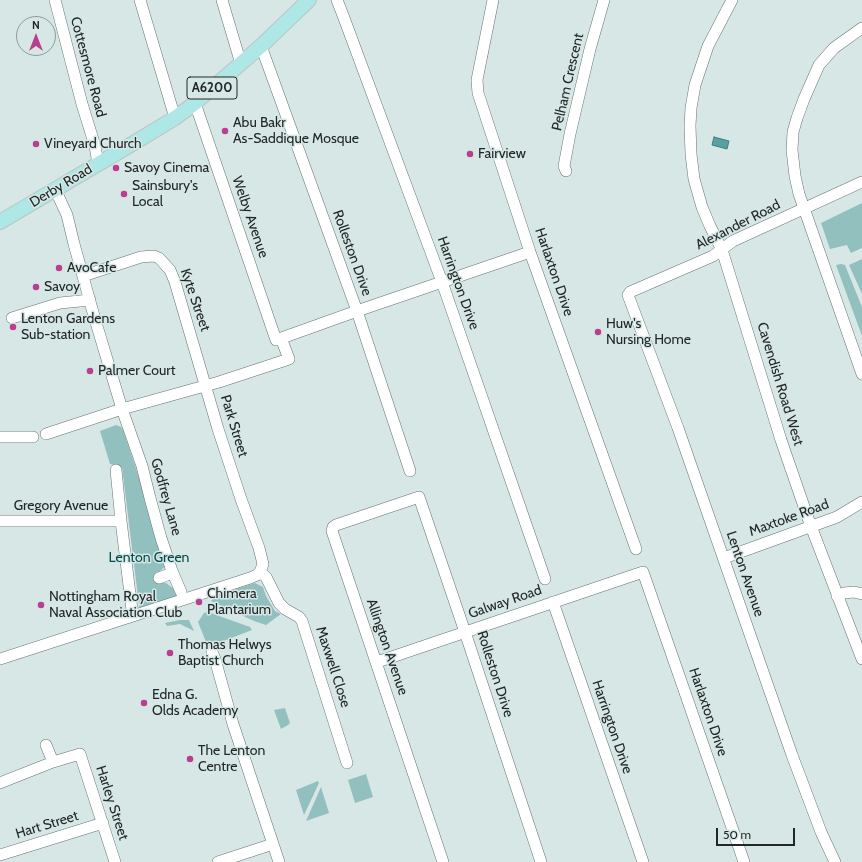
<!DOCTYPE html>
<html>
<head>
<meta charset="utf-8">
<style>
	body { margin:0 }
	#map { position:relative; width:862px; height:862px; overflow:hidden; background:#d7e7e6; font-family:Cabin,sans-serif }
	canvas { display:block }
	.north { position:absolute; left:16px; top:16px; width:40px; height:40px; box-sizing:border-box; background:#d7e7e6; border:1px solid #8e9a9a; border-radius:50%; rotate:0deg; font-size:11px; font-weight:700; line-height:16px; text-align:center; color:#212727 }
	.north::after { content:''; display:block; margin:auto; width:14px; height:18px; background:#ba3e8e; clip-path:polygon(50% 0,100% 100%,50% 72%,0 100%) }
	.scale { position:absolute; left:716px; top:828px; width:79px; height:18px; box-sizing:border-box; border:2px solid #212727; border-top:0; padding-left:5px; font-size:12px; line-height:14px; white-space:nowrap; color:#212727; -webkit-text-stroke:3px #d7e7e6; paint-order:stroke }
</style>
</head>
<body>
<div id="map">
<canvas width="862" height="862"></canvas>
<div class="north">N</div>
<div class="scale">50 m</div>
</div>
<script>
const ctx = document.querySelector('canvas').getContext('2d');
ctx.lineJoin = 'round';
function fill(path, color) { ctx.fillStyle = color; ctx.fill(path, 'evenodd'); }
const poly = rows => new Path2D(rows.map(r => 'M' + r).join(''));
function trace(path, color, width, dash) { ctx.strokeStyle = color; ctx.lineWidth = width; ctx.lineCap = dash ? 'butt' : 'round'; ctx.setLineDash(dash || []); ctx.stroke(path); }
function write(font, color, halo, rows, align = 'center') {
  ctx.font = font + ' Cabin,sans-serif'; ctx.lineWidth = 3; ctx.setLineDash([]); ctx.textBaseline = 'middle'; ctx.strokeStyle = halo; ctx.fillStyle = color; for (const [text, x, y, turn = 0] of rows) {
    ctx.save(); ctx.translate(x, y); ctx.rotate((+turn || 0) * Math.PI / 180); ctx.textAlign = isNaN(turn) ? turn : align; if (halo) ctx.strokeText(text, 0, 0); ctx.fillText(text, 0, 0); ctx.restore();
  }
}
const green = poly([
	[862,203,862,248,851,253,847,245,830,249,821,223],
	[862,259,862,294,849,265],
	[841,264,845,265,862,307,862,336,836,265],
	[116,425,121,427,123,430,166,558,166,565,155,577,158,582,166,583,174,589,180,601,140,613,122,467,110,464,100,431],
	[255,583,263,587,266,596,275,611,281,614,266,625,254,621,211,601,216,595],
	[208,612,250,627,252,630,208,647,198,622,204,613],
	[180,620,189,620,194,631,180,624,167,626,165,623],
	[285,708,290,723,288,725,281,729,274,710],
	[366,774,373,797,355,803,348,780],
	[318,781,319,783,304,815,296,790],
	[321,787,329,813,306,821]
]);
const water = poly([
	[714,137,729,141,727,149,712,145,714,137]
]);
const minor = poly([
	[55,0,82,104,95,146,98,164],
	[140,0,175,118],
	[222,0,241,64],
	[337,0,344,18,442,282,545,579],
	[493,0,477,80,478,93,530,252,636,549],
	[732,0,708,46,695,85,691,108,690,126,691,154,694,179,702,207,710,226,722,250,781,440,809,521,862,659],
	[862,28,834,48,819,65,804,99,797,118,793,132,792,150,795,176,799,194,862,374],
	[261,46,357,311,410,471],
	[195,103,276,340,357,311,530,252],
	[566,171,564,166,570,134,590,49,604,0],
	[55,189,67,215,74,244,94,316,122,409,142,466,150,498,161,538,172,571,181,592],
	[83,276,141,257,154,256,159,258,170,270,175,282,218,429,241,499,259,548,263,564,260,572],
	[12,318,60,303,90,300],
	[46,434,122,409,219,382,289,359,281,338],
	[0,437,33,437],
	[116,470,121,521],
	[0,521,121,521,132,610,132,616],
	[724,558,837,517,862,502],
	[260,572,266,577,279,603,285,609,299,617,302,621,347,763],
	[159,578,167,575,172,571],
	[837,596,844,593,854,592,862,594],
	[553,602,643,862],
	[212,652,215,659,233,724,279,862],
	[0,659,250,578,257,575,260,572],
	[377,662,643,572,744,862],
	[46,745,53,762],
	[0,783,53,762,80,754,115,862],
	[0,855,103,823],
	[218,862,273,844],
	[443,862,332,531,333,527,336,525,419,497,465,632,541,862],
	[835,862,821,832,792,755,678,428,628,295,630,292,713,256,733,241,862,182]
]);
const major = poly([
	[0,222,137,141,175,118,195,103,261,46,309,0]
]);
const markers = [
	[225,131,4,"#ba3e8e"],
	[36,144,4,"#ba3e8e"],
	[470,154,4,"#ba3e8e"],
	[116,168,4,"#ba3e8e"],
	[124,194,4,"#ba3e8e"],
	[59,268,4,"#ba3e8e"],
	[36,287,4,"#ba3e8e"],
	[13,327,4,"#ba3e8e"],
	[598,332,4,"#ba3e8e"],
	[90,371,4,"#ba3e8e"],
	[199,602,4,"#ba3e8e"],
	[41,605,4,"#ba3e8e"],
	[170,653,4,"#ba3e8e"],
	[144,703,4,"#ba3e8e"],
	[190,759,4,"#ba3e8e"]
];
const shields = [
	[212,88,50]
];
const shieldNames = [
	["A6200",212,88]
];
const streetNames = [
	["Cottesmore Road",88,67,75],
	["Pelham Crescent",568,82,-77],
	["Derby Road",61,186,-31],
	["Welby Avenue",250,217,71],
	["Alexander Road",738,225,-27],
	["Rolleston Drive",352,253,70],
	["Harlaxton Drive",554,272,71],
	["Harrington Drive",458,283,70],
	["Kyte Street",195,300,71],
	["Cavendish Road West",780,384,73],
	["Park Street",234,426,73],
	["Godfrey Lane",166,497,74],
	["Gregory Avenue",61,506],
	["Maxtoke Road",789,518,-20],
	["Lenton Avenue",745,574,71],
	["Galway Road",505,602,-19],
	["Allington Avenue",387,647,71],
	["Maxwell Close",333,667,72],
	["Rolleston Drive",495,674,72],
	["Harlaxton Drive",708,712,71],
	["Harrington Drive",612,727,71],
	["Harley Street",112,803,72],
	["Hart Street",47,825,-17]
];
const poiNames = [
	["Abu Bakr",233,123],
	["As-Saddique Mosque",233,139],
	["Vineyard Church",44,144],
	["Fairview",478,154],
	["Savoy Cinema",124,168],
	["Sainsbury's",132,186],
	["Local",132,202],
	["AvoCafe",67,268],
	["Savoy",44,287],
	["Lenton Gardens",21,319],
	["Sub-station",21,335],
	["Huw's",606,324],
	["Nursing Home",606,340],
	["Palmer Court",98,371],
	["Chimera",207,594],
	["Plantarium",207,610],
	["Nottingham Royal",49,597],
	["Naval Association Club",49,613],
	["Thomas Helwys",178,645],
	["Baptist Church",178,661],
	["Edna G.",152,695],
	["Olds Academy",152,711],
	["The Lenton",198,751],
	["Centre",198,767]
];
const parkNames = [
	["Lenton Green",149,558]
];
fill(green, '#92c0bf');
fill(water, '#56a1a1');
trace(water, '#467c7c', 1);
trace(minor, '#667373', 12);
trace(major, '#c1c3c3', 16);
trace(minor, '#fff', 11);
trace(major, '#ade7e6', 14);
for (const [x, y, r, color] of markers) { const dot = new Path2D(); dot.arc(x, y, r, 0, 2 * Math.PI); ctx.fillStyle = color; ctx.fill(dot); trace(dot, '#d7e7e6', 1.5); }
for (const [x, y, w] of shields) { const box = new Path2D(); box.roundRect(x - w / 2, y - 11, w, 22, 3); ctx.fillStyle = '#d7e7e6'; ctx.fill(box); trace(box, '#212727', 1); }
write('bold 13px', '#212727', null, shieldNames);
write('14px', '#212727', '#d7e7e6', streetNames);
write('14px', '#212727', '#d7e7e6', poiNames, 'left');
write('14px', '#014a4a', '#d7e7e6', parkNames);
</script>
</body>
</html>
